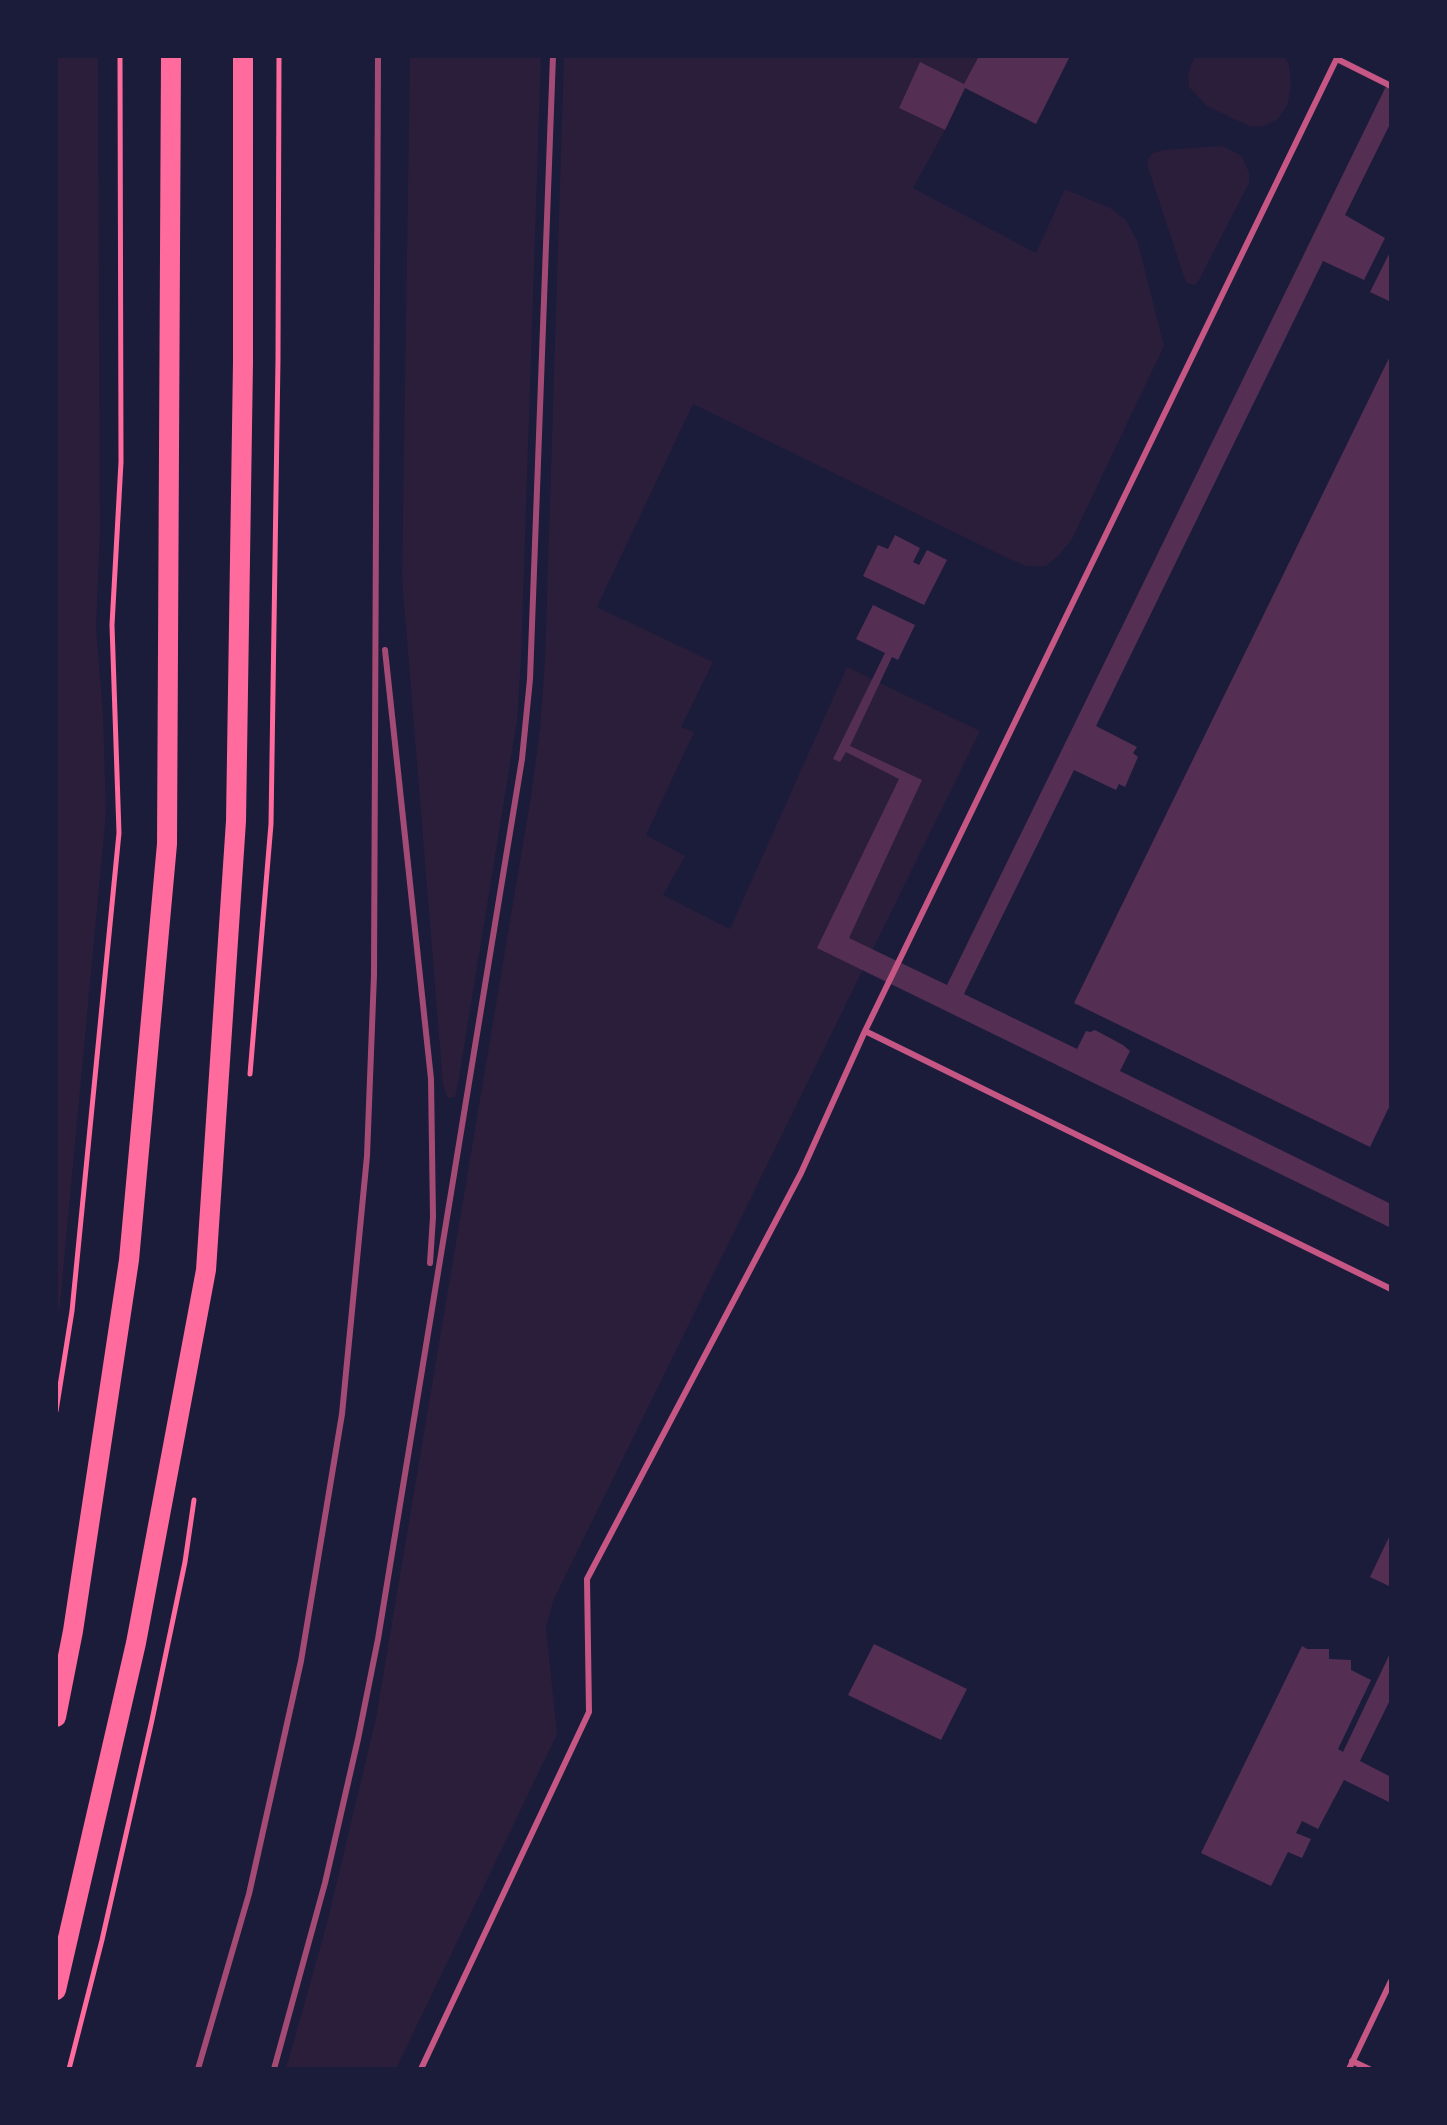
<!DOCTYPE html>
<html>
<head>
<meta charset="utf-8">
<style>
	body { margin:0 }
	#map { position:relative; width:1447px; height:2125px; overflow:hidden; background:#1b1b3a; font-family:Helvetica,sans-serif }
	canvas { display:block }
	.frame { position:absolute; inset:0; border:58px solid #1b1b3a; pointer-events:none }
</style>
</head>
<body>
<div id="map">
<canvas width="1447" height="2125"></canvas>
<div class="frame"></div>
</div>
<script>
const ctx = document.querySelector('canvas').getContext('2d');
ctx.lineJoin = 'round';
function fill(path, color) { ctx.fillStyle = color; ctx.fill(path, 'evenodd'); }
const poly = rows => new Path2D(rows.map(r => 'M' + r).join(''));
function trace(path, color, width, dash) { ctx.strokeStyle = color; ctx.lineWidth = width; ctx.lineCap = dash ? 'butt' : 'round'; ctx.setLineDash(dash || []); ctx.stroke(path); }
const green = poly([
	[56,56,98,56,100,531,96,627,103,715,106,813,60,1304,56,1327],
	[410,56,541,56,521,659,517,721,458,1084,455,1097,448,1098,443,1085,402,578],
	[564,56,979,56,964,84,920,63,899,108,945,130,913,188,1036,253,1065,189,1110,208,1126,220,1138,243,1164,346,1072,539,1059,555,1046,566,1026,566,1009,559,693,404,597,607,713,662,681,727,694,732,646,835,685,856,663,895,730,929,847,667,980,731,553,1601,546,1628,557,1734,396,2069,286,2069,327,1923,376,1718,531,796,540,728,545,661],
	[1195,56,1284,56,1289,65,1291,84,1288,104,1278,119,1264,126,1251,127,1207,106,1189,87,1188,73],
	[1223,146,1242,156,1249,173,1249,183,1199,280,1195,285,1187,283,1183,274,1148,167,1148,159,1153,153,1163,150]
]);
const building = poly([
	[979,56,1070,56,1036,124,965,88,945,130,899,108,920,62,964,84],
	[1391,76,1391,122,1345,215,1385,238,1364,280,1323,261,1096,726,1137,747,1133,753,1138,757,1125,787,1119,784,1116,790,1074,770,964,994,1077,1049,1086,1031,1090,1032,1095,1030,1123,1045,1130,1051,1120,1071,1391,1204,1391,1228,817,948,899,779,846,752,840,762,833,759,885,653,856,639,873,605,915,625,898,660,892,657,850,746,922,780,849,938,947,985],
	[1391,250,1391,302,1370,292],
	[1391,354,1391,1103,1370,1147,1074,1003],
	[895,535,920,548,913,562,919,565,927,550,947,560,924,605,863,576,878,545,888,549],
	[1391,1533,1391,1587,1370,1577],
	[874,1644,967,1689,941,1740,848,1695],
	[1302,1646,1307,1649,1329,1649,1329,1659,1351,1660,1351,1670,1371,1680,1338,1749,1343,1752,1391,1651,1391,1698,1360,1761,1391,1777,1391,1803,1344,1780,1318,1829,1302,1821,1296,1833,1311,1839,1302,1858,1288,1852,1271,1886,1201,1853]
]);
const path = poly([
	[250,1074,271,824,278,359,279,56],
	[56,1411,72,1311,119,833,112,625,121,462,120,56],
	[69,2069,102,1940,152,1720,185,1562,194,1500]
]);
const service = poly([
	[1337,59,1391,86],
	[865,1031,1391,1289],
	[1352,2061,1369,2069],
	[421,2069,589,1712,587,1579,801,1173,865,1031,1338,56],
	[1349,2069,1391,1981]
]);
const primary = poly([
	[56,1717,73,1631,129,1260,167,844,171,56],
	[56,1990,136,1643,206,1270,236,821,243,362,243,56]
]);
const rail = poly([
	[385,650,431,1079,433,1217,430,1263],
	[198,2069,249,1894,301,1661,342,1414,367,1156,374,975,378,56],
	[274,2069,325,1883,358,1739,378,1639,522,759,530,679,553,56]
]);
fill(green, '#2a1e3b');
fill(building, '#542f53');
trace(path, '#ff6b9d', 5);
trace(service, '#c65784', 6);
trace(primary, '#ff6b9d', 20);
trace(rail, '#a44b75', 6);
</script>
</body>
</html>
